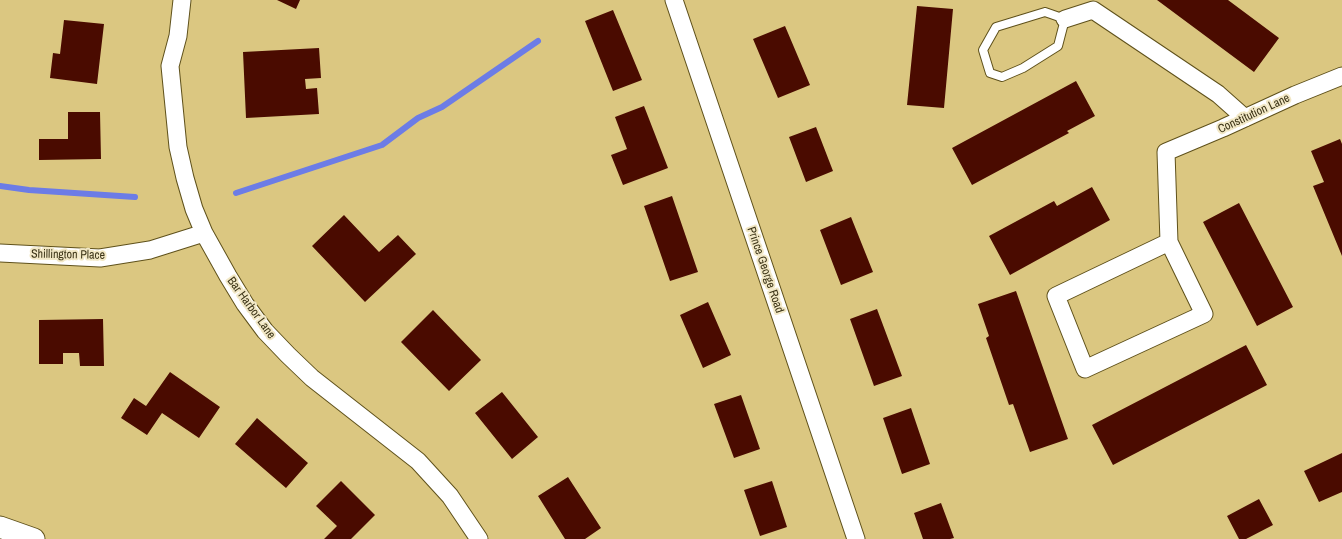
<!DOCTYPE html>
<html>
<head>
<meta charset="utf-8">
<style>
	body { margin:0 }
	canvas { display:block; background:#dbc781 }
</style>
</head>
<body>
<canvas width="1342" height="539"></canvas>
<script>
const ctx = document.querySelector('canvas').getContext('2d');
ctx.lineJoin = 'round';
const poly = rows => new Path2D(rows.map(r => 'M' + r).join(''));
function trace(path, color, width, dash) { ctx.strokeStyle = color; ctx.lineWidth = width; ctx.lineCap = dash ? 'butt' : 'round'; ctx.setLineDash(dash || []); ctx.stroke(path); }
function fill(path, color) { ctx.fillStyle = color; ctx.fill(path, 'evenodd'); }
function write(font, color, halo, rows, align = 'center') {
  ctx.font = font + ' "Archivo Narrow",sans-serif'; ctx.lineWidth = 4; ctx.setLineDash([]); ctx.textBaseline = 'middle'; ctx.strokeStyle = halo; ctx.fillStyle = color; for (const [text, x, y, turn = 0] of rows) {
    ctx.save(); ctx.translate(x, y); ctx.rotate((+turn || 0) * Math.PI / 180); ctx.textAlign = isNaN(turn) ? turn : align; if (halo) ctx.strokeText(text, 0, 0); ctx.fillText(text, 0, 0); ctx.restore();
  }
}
const stream = poly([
	[0,186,29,190,135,197],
	[236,193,382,145,418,118,442,107,538,41]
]);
const building = poly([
	[277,0,300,0,296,9],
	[1157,0,1228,0,1279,38,1254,72],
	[917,6,953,9,944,108,907,105],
	[613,10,642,80,613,91,585,21],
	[64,20,104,24,97,84,50,78,53,53,60,54],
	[785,26,810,85,778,98,753,39],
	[319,48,321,78,305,79,306,89,317,88,319,114,246,118,243,52],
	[1076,81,1095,116,1067,131,1069,133,972,185,952,148],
	[644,106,668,168,623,185,611,155,627,149,615,117],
	[68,112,100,112,101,159,39,160,39,139,68,139],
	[816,127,833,171,806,182,789,137],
	[1340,139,1342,144,1342,256,1313,186,1324,182,1311,151],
	[1092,187,1110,220,1010,275,989,236,1054,201,1057,206],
	[672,196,698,272,670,281,644,206],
	[1239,203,1293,307,1257,326,1203,222],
	[344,215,379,252,398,235,416,254,365,302,312,246],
	[851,217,873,272,841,285,820,230],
	[1016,291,1068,439,1030,452,1013,404,1009,405,986,338,989,336,978,304],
	[708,302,731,355,703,368,680,315],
	[877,309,902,376,874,386,850,319],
	[433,310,481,360,449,391,401,342],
	[103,319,104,366,80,366,79,353,63,353,63,364,39,364,39,320],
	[1246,345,1267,385,1113,465,1092,425],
	[170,372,220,407,199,438,162,413,147,435,121,418,134,398,146,406],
	[502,392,538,437,512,459,475,413],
	[741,395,760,449,734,458,714,404],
	[911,408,930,464,902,474,883,418],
	[257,418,308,463,286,488,235,444],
	[1342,453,1342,492,1319,502,1304,471],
	[568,477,601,528,585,539,565,539,538,496],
	[341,481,375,515,351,539,324,539,337,526,316,506],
	[772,481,787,527,760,536,744,490],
	[1259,499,1273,525,1246,539,1239,539,1227,516],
	[941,503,954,538,950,539,923,539,914,513]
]);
const service = poly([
	[1045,12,1065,19,1058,46,1023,68,1002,77,990,73,983,50,996,27,1045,12]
]);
const minor = poly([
	[182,0,178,36,170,66,178,147,185,178,194,209,204,233,228,276,245,304,265,331,288,355,312,378,418,461,450,496,479,539],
	[674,0,856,539],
	[1065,19,1093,10,1218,94,1245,118],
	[1169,242,1056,296,1085,369,1204,314,1169,242,1166,152,1223,128,1295,95,1342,76],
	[0,253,100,258,150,250,204,233]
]);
const tertiary = poly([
	[0,527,34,539]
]);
const streetNames = [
	["Constitution Lane",1254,114,-25],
	["Shillington Place",68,255,1],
	["Prince George Road",765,270,71],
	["Bar Harbor Lane",251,308,54]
];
trace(stream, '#6c7ce6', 6);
fill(building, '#4a0b00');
trace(service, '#5f511b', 10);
trace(minor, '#5f511b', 19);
trace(tertiary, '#5f511b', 23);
trace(service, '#fff', 8);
trace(minor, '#fff', 17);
trace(tertiary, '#fff', 21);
write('12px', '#3b3316', '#f2e8c6', streetNames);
</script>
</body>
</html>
